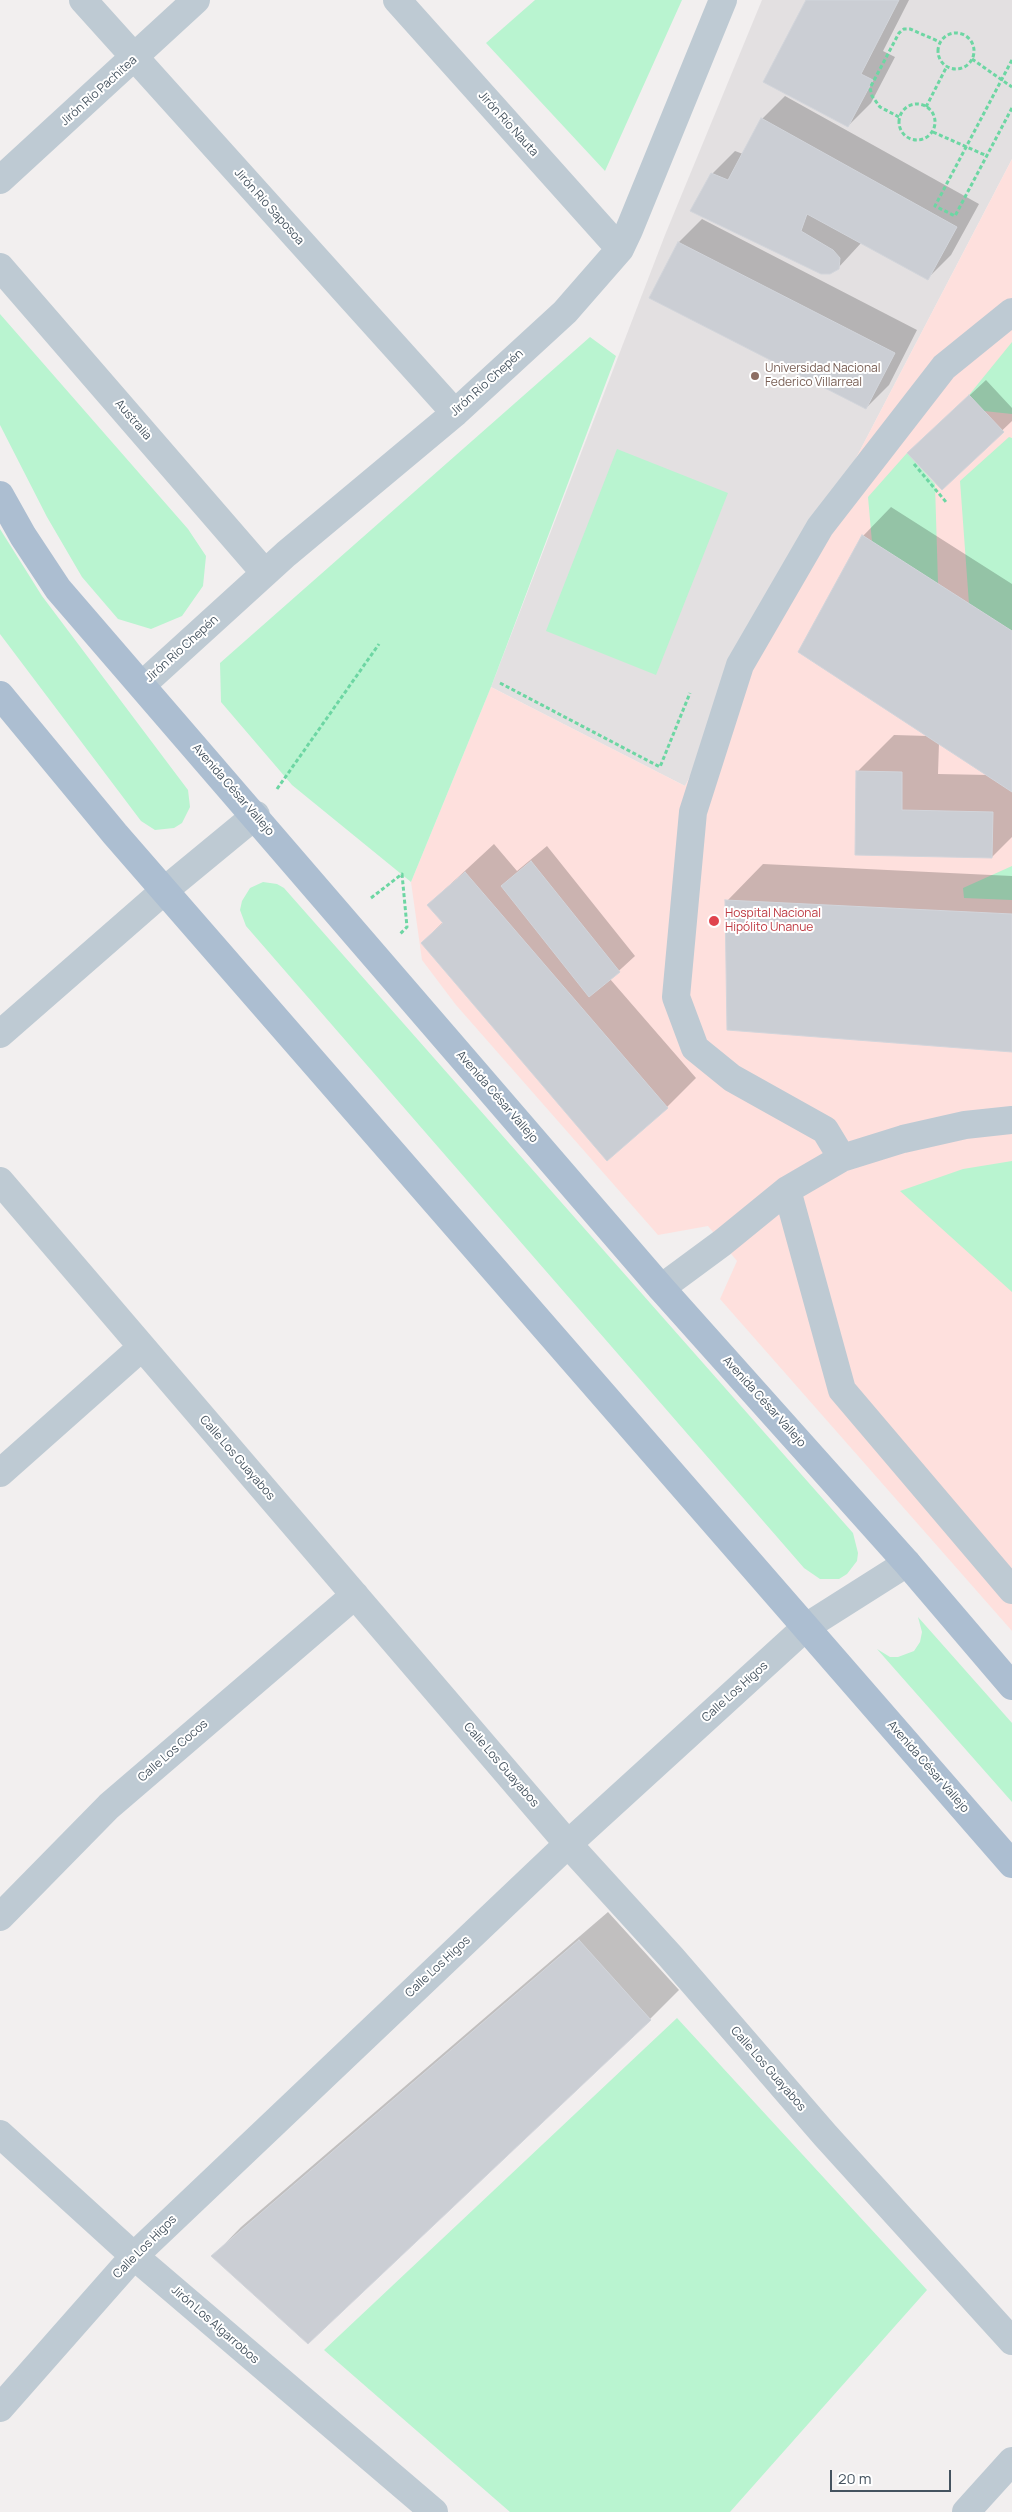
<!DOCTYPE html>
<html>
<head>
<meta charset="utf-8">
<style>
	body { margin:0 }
	#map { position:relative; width:1012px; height:2512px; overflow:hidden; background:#f2efef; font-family:Manrope,sans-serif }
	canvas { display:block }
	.scale { position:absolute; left:830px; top:2470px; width:121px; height:22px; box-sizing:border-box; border:2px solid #45535f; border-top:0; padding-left:6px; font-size:15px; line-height:18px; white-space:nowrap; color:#45535f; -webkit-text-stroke:4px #fff; paint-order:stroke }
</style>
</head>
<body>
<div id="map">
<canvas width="1012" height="2512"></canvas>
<div class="scale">20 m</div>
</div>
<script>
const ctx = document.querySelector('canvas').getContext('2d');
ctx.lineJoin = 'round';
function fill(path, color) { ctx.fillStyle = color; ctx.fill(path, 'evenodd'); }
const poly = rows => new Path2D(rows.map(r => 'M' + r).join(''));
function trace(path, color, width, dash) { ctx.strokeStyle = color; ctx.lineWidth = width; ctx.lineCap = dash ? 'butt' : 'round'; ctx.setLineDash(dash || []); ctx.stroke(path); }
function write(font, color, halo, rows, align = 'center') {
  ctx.font = font + ' Manrope,sans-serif'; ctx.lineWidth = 4; ctx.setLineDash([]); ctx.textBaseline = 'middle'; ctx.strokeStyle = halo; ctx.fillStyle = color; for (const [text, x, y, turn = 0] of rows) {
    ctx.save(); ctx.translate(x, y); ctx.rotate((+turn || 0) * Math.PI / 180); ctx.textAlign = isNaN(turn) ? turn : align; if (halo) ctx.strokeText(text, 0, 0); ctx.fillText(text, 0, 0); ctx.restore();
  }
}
const education = poly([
	[762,0,1012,0,1012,159,685,786,491,687,665,235]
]);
const medical = poly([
	[1012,159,1012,1631,720,1299,737,1261,708,1226,658,1235,456,1005,422,960,411,882,491,687,685,786]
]);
const green = poly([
	[535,0,682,0,605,171,486,43],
	[0,314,188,529,206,556,203,586,182,616,151,629,118,619,82,577,47,517,0,425],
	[590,337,616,356,491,687,411,882,292,785,221,702,220,663],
	[1012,342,1012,414,984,411,969,395],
	[1009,437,1012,438,1012,631,969,604,960,481],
	[617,449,728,493,656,675,546,631],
	[907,453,935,484,938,584,872,542,868,497],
	[0,529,42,596,188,790,190,807,182,823,174,828,155,830,141,821,0,634],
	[1012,866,1012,900,964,898,963,888],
	[263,882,277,884,284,888,853,1533,858,1553,857,1561,847,1574,839,1579,820,1579,804,1568,246,926,240,910,242,901,250,888],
	[1012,1161,1012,1292,900,1191,963,1169],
	[918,1617,1012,1723,1012,1802,877,1649,890,1657,898,1657,914,1651,920,1642,922,1632],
	[677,2018,927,2290,730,2512,510,2512,324,2350]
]);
const shadow = poly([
	[808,0,909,0,883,51,895,57,871,103,848,126],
	[785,96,979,204,951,255,928,278,862,242,838,268,712,174,735,151,743,154,762,119],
	[702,219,917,330,889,385,866,408,651,298,679,242],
	[986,380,1012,408,1012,421,942,488,925,437],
	[891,507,1012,584,1012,837,992,857,856,854,857,772,894,735,928,736,863,536],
	[939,743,989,775,938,774],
	[494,844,517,871,547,846,635,956,610,979,696,1078,667,1107,422,943,443,922,428,905],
	[763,864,1012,876,1012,1051,727,901],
	[608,1912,679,1990,650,2019,213,2256,241,2227]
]);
const building = poly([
	[806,0,899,0,861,74,873,80,848,127,763,82,806,0],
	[761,118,957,227,928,280,807,214,801,231,833,250,840,258,839,269,830,274,821,274,690,211,711,173,728,180,761,118],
	[678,242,895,353,866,409,649,298,678,242],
	[969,395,1004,432,942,490,907,453,969,395],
	[862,535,1012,631,1012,792,798,652,862,535],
	[856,771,902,772,902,810,993,812,992,858,855,855,856,771],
	[531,861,620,972,589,997,501,886,531,861],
	[465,872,668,1108,607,1161,421,943,443,923,427,905,465,872],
	[725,900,1012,914,1012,1052,727,1030,725,900],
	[579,1940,651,2020,308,2344,211,2256,579,1940]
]);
const path = poly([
	'938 51a18 18 0 1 1 36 0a18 18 0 1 1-36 0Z',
	[972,59,1012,87],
	[1012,60,935,206,955,216,1012,108],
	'899 122a18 18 0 1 1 36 0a18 18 0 1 1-36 0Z',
	[926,107,947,66],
	[899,117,880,107,872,96,870,88,899,33,904,29,910,29,940,42],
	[933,132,987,156],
	[914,464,946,502],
	[500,683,660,767,690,693],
	[277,789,379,644],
	[371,898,402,874,407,927,400,934]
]);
const minor = poly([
	[83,0,455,413],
	[397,0,620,249],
	[0,180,196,0],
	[0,267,265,573],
	[142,685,286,554,455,413,565,312,620,249,629,230,723,0],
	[0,1034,165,890,256,815],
	[842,1158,825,1130,732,1078,695,1048,676,997,693,812,740,665,820,527,944,367,1012,312],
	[0,1181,568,1844,671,1957,825,2135,1012,2341],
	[787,1190,842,1390,1012,1590],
	[661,1288,722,1243,787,1190,842,1158,903,1139,965,1125,1012,1120],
	[0,1473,142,1347],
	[0,1917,109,1806,355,1595],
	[0,2134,134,2256,434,2512],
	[0,2408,134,2256,568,1844,806,1627,907,1563],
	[966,2512,1012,2461]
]);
const major = poly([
	[0,495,23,536,58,589,661,1288,907,1563,1012,1686],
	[0,695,115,834,1012,1864]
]);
const markers = [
	[755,376,5,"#8d6e63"],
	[714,921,6,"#e0444e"]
];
const streetNames = [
	["Jirón Río Pachitea",99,91,-42],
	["Jirón Río Nauta",508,124,48],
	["Jirón Río Saposoa",269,207,48],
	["Jirón Río Chepén",487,383,-42],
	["Australia",133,420,49],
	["Jirón Río Chepén",182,649,-42],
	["Avenida César Vallejo",233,790,49],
	["Avenida César Vallejo",497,1097,49],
	["Avenida César Vallejo",764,1402,48],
	["Calle Los Guayabos",237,1458,49],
	["Calle Los Higos",735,1692,-42],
	["Calle Los Cocos",173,1751,-41],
	["Calle Los Guayabos",501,1765,49],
	["Avenida César Vallejo",928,1767,49],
	["Calle Los Higos",438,1967,-43],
	["Calle Los Guayabos",768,2069,49],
	["Calle Los Higos",145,2247,-45],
	["Jirón Los Algarrobos",215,2325,41]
];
const educationNames = [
	["Universidad Nacional",765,369],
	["Federico Villarreal",765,383]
];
const healthNames = [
	["Hospital Nacional",725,914],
	["Hipólito Unanue",725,928]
];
fill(education, '#e3e0e1');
fill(medical, '#fee0dd');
fill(green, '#b9f4d0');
fill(shadow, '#0003');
fill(building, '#cbced4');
trace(building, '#d2d5db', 1);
trace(path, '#6dd6a3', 3, [4, 2.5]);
trace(minor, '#becad3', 28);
trace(major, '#acbed1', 28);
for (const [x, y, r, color] of markers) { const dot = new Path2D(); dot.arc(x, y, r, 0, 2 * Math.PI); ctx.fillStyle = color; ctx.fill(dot); trace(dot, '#fff', 2); }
write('12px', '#45535f', '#fff', streetNames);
write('12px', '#785e54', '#fff', educationNames, 'left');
write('12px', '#be3a42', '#fff', healthNames, 'left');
</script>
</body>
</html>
